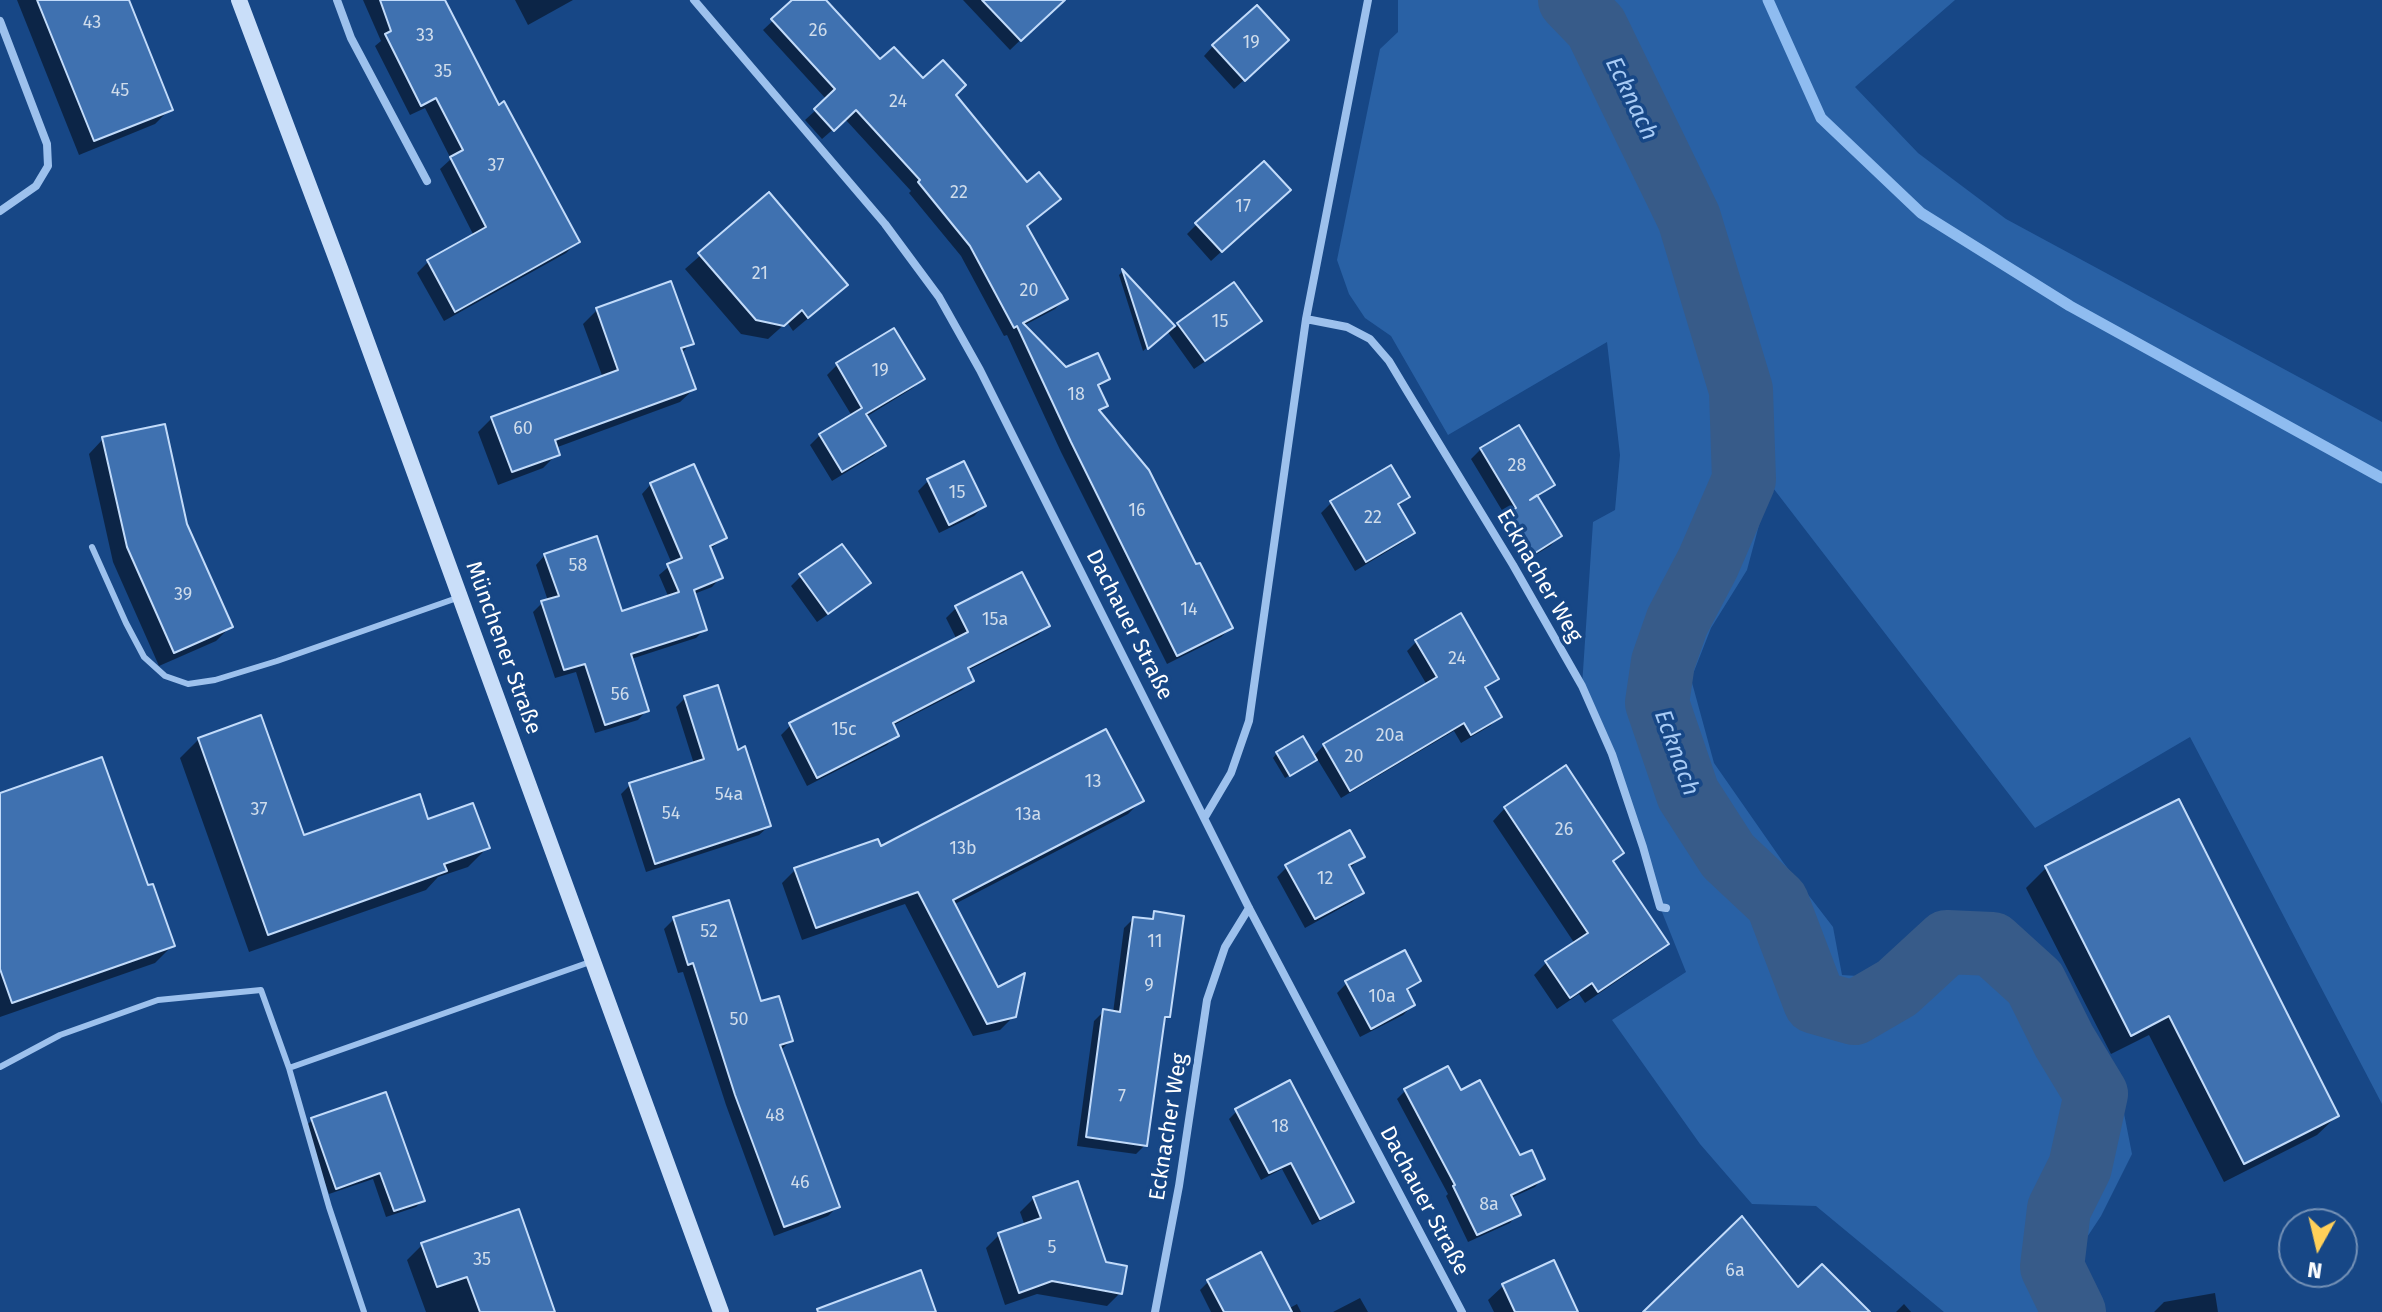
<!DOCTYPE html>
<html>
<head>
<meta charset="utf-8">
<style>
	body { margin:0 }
	#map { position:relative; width:2382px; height:1312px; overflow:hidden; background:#174786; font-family:"Fira Sans",sans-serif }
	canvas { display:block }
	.north { position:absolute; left:2278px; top:1208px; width:80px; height:80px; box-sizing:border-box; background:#174786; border:2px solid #7491b6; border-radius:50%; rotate:188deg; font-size:22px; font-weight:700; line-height:32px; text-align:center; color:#fff }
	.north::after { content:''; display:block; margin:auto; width:28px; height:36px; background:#ffd059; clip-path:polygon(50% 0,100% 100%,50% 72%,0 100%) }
</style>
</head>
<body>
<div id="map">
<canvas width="2382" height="1312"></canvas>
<div class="north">N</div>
</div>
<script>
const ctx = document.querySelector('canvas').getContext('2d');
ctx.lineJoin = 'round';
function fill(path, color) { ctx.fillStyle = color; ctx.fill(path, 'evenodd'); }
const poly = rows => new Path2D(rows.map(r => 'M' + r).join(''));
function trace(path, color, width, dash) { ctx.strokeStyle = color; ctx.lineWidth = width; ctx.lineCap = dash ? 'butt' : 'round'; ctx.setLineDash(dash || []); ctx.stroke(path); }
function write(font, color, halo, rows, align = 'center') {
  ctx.font = font + ' "Fira Sans",sans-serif'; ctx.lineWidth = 7; ctx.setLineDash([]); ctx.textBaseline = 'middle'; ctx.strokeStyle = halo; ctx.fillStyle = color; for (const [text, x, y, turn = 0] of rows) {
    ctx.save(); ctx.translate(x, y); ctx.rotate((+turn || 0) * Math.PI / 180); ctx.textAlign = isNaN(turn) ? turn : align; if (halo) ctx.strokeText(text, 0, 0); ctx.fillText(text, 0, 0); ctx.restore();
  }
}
const green = poly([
	[1398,0,1955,0,1855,87,1918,153,2006,219,2382,422,2382,1104,2190,737,2035,828,1770,484,1747,570,1711,628,1691,679,1714,763,1783,862,1833,927,1842,975,1874,977,1928,927,1987,915,2073,1008,2120,1093,2132,1154,2101,1216,2074,1257,2083,1296,2099,1312,1944,1312,1816,1206,1752,1204,1700,1144,1612,1020,1686,972,1660,907,1643,847,1582,686,1593,522,1615,510,1620,455,1607,342,1448,435,1391,336,1365,318,1349,294,1337,260,1380,49,1398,32]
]);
const shadow = poly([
	[17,0,127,0,170,109,155,124,79,155],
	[363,0,423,0,577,242,566,253,444,321,417,273,428,262,474,236,440,169,451,159,425,108,410,115,375,46,381,41],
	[515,0,573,0,528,25],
	[795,0,823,0,880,62,954,95,1065,299,1055,309,1023,326,1065,369,1108,379,1097,389,1105,405,1099,412,1231,628,1221,637,1167,664,1061,452,1007,335,1004,336,961,256,909,193,911,191,845,119,822,139,805,120,827,100,763,30],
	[963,0,1062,0,1010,50],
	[1213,46,1277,50,1234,89,1204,56],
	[769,195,831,299,793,331,787,322,768,339,741,334,685,269],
	[1278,200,1211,261,1187,234,1197,224],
	[1122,272,1175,328,1179,324,1259,321,1249,331,1194,369,1167,331,1143,351,1119,275],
	[597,310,691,343,681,354,694,389,680,402,555,448,557,454,543,468,498,485,478,432,492,418,603,378,583,324],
	[894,331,923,378,913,388,866,417,883,446,873,456,832,481,810,445,820,435,852,416,827,375,837,365],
	[103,439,185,525,230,627,216,641,159,666,113,562,89,454],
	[1481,449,1552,485,1537,498,1560,536,1550,546,1522,563,1499,524,1506,517,1471,459],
	[1390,468,1407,497,1398,507,1413,532,1403,542,1355,571,1321,513,1331,503],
	[928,481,984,506,974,516,939,533,918,491],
	[651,484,725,538,709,550,721,577,712,587,694,594,705,629,696,638,631,659,647,710,638,720,595,733,576,672,555,678,533,612,542,603,548,601,536,565,545,555,621,613,669,598,659,575,672,564,642,494],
	[801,576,868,583,858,593,817,622,791,586],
	[956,608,1048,625,1038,635,967,671,972,680,962,690,892,726,897,735,887,745,807,786,781,735,791,725,957,640,946,618],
	[1416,642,1497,678,1484,690,1500,716,1490,726,1461,743,1454,731,1341,798,1316,757,1310,764,1285,778,1273,758,1277,753,1313,757,1324,745,1427,685,1407,651],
	[685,698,737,753,769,826,759,835,646,872,621,794,630,785,694,764,676,707],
	[199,739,302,838,427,822,487,848,468,867,438,877,426,890,249,952,180,758],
	[0,795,146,888,173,945,155,963,0,1017],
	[1141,801,1128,814,953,905,998,990,1014,1016,1000,1030,973,1036,905,904,802,940,782,883,795,870,880,849],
	[2178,802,2337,1116,2317,1135,2224,1182,2149,1035,2111,1054,2026,888,2046,868],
	[1505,808,1622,853,1612,863,1667,944,1654,956,1585,1003,1579,994,1557,1009,1534,975,1547,962,1575,944,1493,821],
	[1362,857,1349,869,1362,893,1352,902,1305,928,1277,877,1287,867],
	[1155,914,1168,1017,1162,1023,1145,1145,1136,1154,1077,1146,1094,1021,1104,1011,1113,1013,1124,928,1133,919,1148,921],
	[674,919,760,1004,791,1040,780,1051,838,1206,828,1216,774,1236,726,1105,683,972,678,973,664,929],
	[1419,981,1406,992,1413,1005,1403,1015,1360,1037,1337,993,1347,983],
	[1405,1091,1460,1093,1519,1158,1543,1178,1535,1187,1511,1198,1518,1214,1510,1223,1468,1242,1446,1196,1448,1194,1397,1099],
	[1237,1111,1351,1201,1343,1209,1312,1225,1282,1169,1261,1180,1229,1119],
	[312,1120,423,1200,416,1207,386,1217,373,1179,329,1194,305,1127],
	[1034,1198,1104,1264,1120,1293,1107,1306,1037,1294,1005,1305,986,1248,999,1235,1025,1226,1020,1212],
	[422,1245,553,1312,426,1312,407,1260],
	[1209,1281,1288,1309,1297,1304,1301,1312,1211,1312,1200,1290],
	[1503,1286,1576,1312,1494,1312,1488,1300],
	[2215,1293,2218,1312,2154,1312,2164,1302],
	[1360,1298,1368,1312,1333,1312],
	[1904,1304,1911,1312,1896,1312]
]);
const stream = poly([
	[1768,0,1821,118,1921,213,2070,306,2382,478]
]);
const river = poly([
	[1570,0,1596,27,1689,218,1741,390,1744,480,1708,563,1677,622,1663,662,1657,703,1688,794,1728,856,1777,902,1815,1002,1854,1013,1897,988,1947,942,1992,944,2035,983,2064,1041,2096,1094,2080,1167,2059,1209,2052,1267,2074,1312]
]);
const building = poly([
	[37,0,129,0,173,110,94,141,37,0],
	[380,0,445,0,499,105,504,101,580,242,455,312,427,260,486,227,450,157,463,150,436,98,421,106,385,34,391,31,380,0],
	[792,0,826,0,880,59,894,47,923,78,943,60,966,85,956,95,1027,182,1039,172,1061,199,1027,226,1068,299,1023,323,1066,367,1098,353,1110,379,1098,385,1108,406,1099,410,1149,470,1196,564,1200,563,1233,628,1177,656,1071,442,1017,326,1014,328,970,246,918,182,920,180,856,110,834,131,814,109,835,89,771,19,792,0],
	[982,0,1065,0,1021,41,982,0],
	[1257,5,1289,40,1245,81,1212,45,1257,5],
	[1264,161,1291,190,1222,252,1195,223,1264,161],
	[769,192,848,285,808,318,802,310,784,326,756,320,698,253,769,192],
	[1122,269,1175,326,1148,349,1122,269],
	[671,281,694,344,681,348,696,389,555,440,560,455,512,472,491,417,618,370,596,308,671,281],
	[1234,282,1262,321,1205,361,1177,323,1234,282],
	[894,328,925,379,866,414,886,446,842,472,819,434,862,408,836,363,894,328],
	[165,424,187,524,233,627,174,653,127,547,102,437,165,424],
	[1519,425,1555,485,1530,500,1537,495,1562,536,1532,555,1507,513,1516,508,1480,448,1519,425],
	[964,461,986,506,949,525,927,479,964,461],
	[694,464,727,538,710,546,723,578,694,590,707,630,631,654,649,711,605,725,585,664,564,670,541,601,559,596,544,554,597,536,622,611,679,592,667,564,682,558,650,483,694,464],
	[1391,465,1410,497,1398,504,1415,533,1366,562,1330,501,1391,465],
	[842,544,871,583,828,614,799,574,842,544],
	[1022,572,1050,626,968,668,974,681,893,723,899,736,817,778,789,723,968,632,955,606,1022,572],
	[1461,613,1499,679,1485,687,1502,717,1471,735,1464,723,1350,791,1323,744,1437,677,1415,640,1461,613],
	[718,685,738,750,745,746,771,826,655,864,629,783,704,759,684,696,718,685],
	[261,715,304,835,420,794,428,819,473,803,490,848,444,864,447,871,268,935,198,738,261,715],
	[1106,729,1144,801,953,900,998,987,1025,973,1016,1017,987,1024,918,892,816,928,794,868,878,839,881,846,1106,729],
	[1303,736,1317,760,1290,776,1276,752,1303,736],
	[102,757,148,885,153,884,175,946,12,1003,0,969,0,793,102,757],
	[1566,765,1624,853,1613,861,1669,944,1598,992,1592,983,1570,998,1545,961,1588,933,1504,807,1566,765],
	[2179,799,2339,1116,2244,1164,2169,1016,2131,1036,2045,866,2179,799],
	[1350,830,1365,857,1349,865,1364,893,1315,919,1285,865,1350,830],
	[729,900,761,1001,779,996,793,1041,780,1045,840,1207,784,1227,735,1095,693,963,688,965,673,917,729,900],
	[1154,911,1184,916,1170,1017,1165,1017,1147,1146,1086,1137,1103,1009,1120,1012,1133,917,1153,919,1154,911],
	[1405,950,1421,981,1407,989,1415,1005,1371,1029,1345,981,1405,950],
	[1448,1066,1461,1090,1480,1080,1520,1155,1532,1150,1545,1179,1511,1195,1521,1215,1477,1235,1453,1186,1455,1185,1404,1089,1448,1066],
	[1290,1080,1354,1202,1320,1219,1291,1163,1269,1173,1235,1109,1290,1080],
	[386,1092,425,1201,394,1211,380,1173,336,1189,311,1118,386,1092],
	[1078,1181,1106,1262,1127,1266,1122,1294,1052,1281,1019,1293,998,1233,1041,1218,1033,1197,1078,1181],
	[519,1209,555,1312,480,1312,467,1277,437,1287,421,1243,519,1209],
	[1742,1216,1798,1287,1822,1264,1870,1312,1643,1312,1742,1216],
	[1261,1252,1292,1312,1224,1312,1207,1280,1261,1252],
	[1554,1260,1578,1312,1515,1312,1502,1284,1554,1260],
	[921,1270,936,1312,818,1312,817,1309,921,1270]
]);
const lane = poly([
	[92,547,126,623,144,657,165,676,188,684,215,680,277,661,457,598],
	[0,1067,60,1035,158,1000,261,990,289,1068,590,962],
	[289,1068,329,1207,364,1312]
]);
const street = poly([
	[337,0,351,38,427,181],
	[694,0,885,224,939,297,980,370,1249,908,1462,1312],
	[0,21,47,144,48,166,36,186,0,211],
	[1306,319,1347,327,1370,339,1389,361,1407,391,1513,565,1582,686,1612,754,1643,847,1660,907,1666,908],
	[1205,817,1231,773,1249,721,1306,319,1368,0],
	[1155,1312,1179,1186,1207,1000,1225,947,1249,908]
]);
const secondary = poly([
	[239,0,341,271,721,1312]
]);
const numberNames = [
	["43",92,23],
	["26",818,31],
	["33",425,36],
	["19",1251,43],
	["35",443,72],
	["45",120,91],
	["24",898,102],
	["37",496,166],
	["22",959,193],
	["17",1243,207],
	["21",760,274],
	["20",1029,291],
	["15",1220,322],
	["19",880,371],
	["18",1076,395],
	["60",523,429],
	["28",1517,466],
	["15",957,493],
	["16",1137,511],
	["22",1373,518],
	["58",578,566],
	["39",183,595],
	["14",1189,610],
	["15a",995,620],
	["24",1457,659],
	["56",620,695],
	["15c",844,730],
	["20a",1390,736],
	["20",1354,757],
	["13",1093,782],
	["54a",729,795],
	["37",259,810],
	["54",671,814],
	["13a",1028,815],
	["26",1564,830],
	["13b",963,849],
	["12",1325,879],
	["52",709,932],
	["11",1155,942],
	["9",1149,986],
	["10a",1382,997],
	["50",739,1020],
	["7",1122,1097],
	["48",775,1116],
	["18",1280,1127],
	["46",800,1183],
	["8a",1489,1205],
	["5",1052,1248],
	["35",482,1260],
	["6a",1735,1271]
];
const streetNames = [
	["Ecknacher Weg",1539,576,60],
	["Dachauer Straße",1129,625,63],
	["Münchener Straße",503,648,70],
	["Ecknacher Weg",1169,1127,-81],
	["Dachauer Straße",1424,1201,62]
];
const waterNames = [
	["Ecknach",1631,99,64],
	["Ecknach",1676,753,70]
];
fill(green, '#2961a5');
fill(shadow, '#0007');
trace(stream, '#8fbcf0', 11);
trace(river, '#375b89', 64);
fill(building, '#3f71b0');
trace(building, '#c2dbfa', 2);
trace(lane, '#9dc1ed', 6);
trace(street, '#9dc1ed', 8);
trace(secondary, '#c9def9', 16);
write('18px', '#cfdceb', null, numberNames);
write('22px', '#fff', '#174786', streetNames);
write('italic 24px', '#a8cbf5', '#174786', waterNames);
</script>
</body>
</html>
